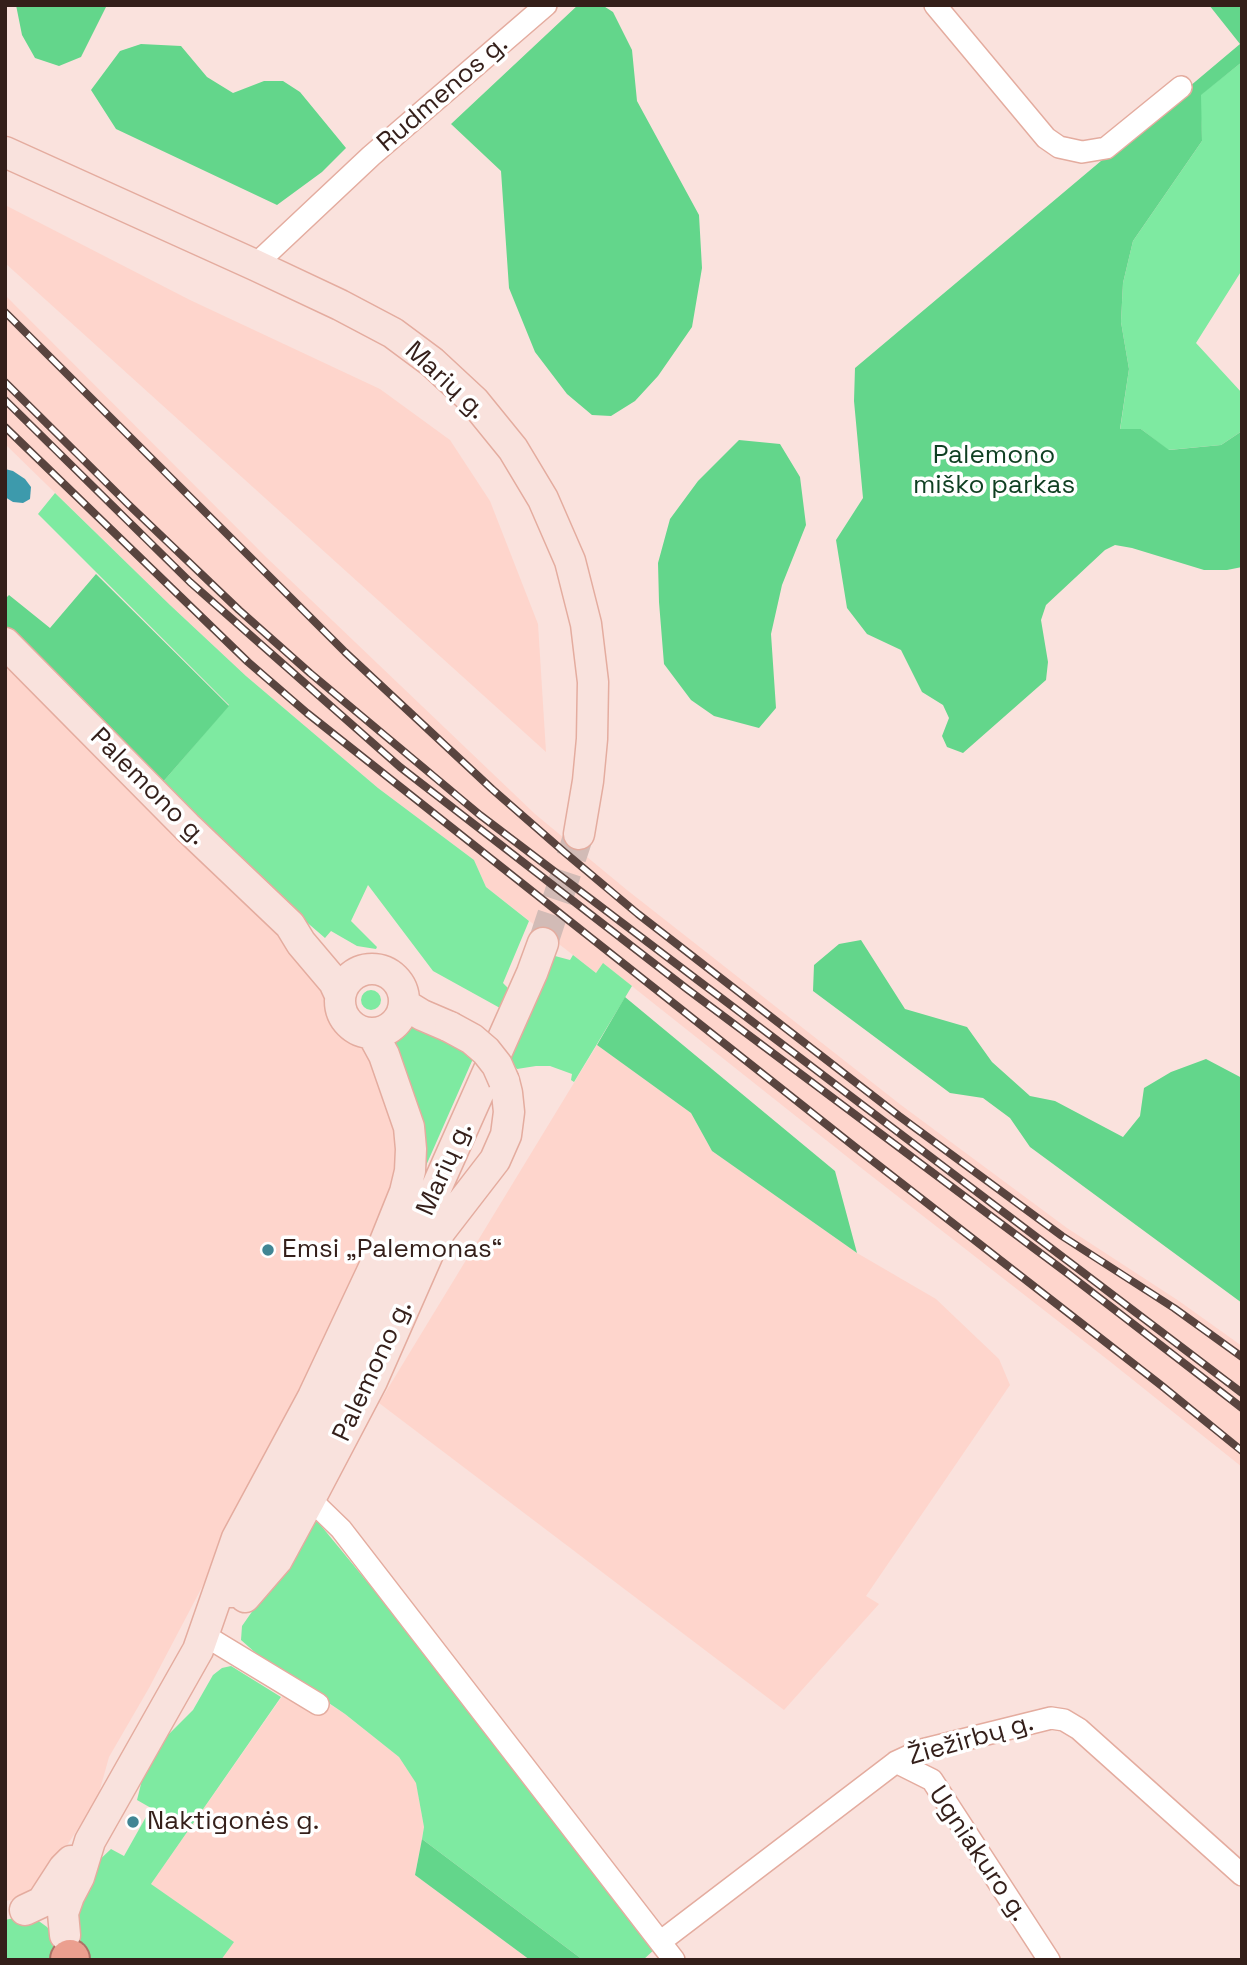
<!DOCTYPE html>
<html>
<head>
<meta charset="utf-8">
<style>
	body { margin:0 }
	#map { position:relative; width:1247px; height:1965px; overflow:hidden; background:#fae2dd; font-family:"Space Grotesk",sans-serif }
	canvas { display:block }
	.frame { position:absolute; inset:0; border:7px solid #341f1a; pointer-events:none }
</style>
</head>
<body>
<div id="map">
<canvas width="1247" height="1965"></canvas>
<div class="frame"></div>
</div>
<script>
const ctx = document.querySelector('canvas').getContext('2d');
ctx.lineJoin = 'round';
function fill(path, color) { ctx.fillStyle = color; ctx.fill(path, 'evenodd'); }
const poly = rows => new Path2D(rows.map(r => 'M' + r).join(''));
function trace(path, color, width, dash) { ctx.strokeStyle = color; ctx.lineWidth = width; ctx.lineCap = dash ? 'butt' : 'round'; ctx.setLineDash(dash || []); ctx.stroke(path); }
function write(font, color, halo, rows, align = 'center') {
  ctx.font = font + ' "Space Grotesk",sans-serif'; ctx.lineWidth = 7; ctx.setLineDash([]); ctx.textBaseline = 'middle'; ctx.strokeStyle = halo; ctx.fillStyle = color; for (const [text, x, y, turn = 0] of rows) {
    ctx.save(); ctx.translate(x, y); ctx.rotate((+turn || 0) * Math.PI / 180); ctx.textAlign = isNaN(turn) ? turn : align; if (halo) ctx.strokeText(text, 0, 0); ctx.fillText(text, 0, 0); ctx.restore();
  }
}
const built = poly([
	[5,205,190,300,380,389,450,440,490,501,538,624,546,752,5,263],
	[5,295,266,557,535,814,627,890,901,1105,1067,1228,1179,1301,1242,1346,1242,1467,1108,1360,860,1167,604,964,596,973,486,887,474,860,378,788,246,676,170,605,5,444],
	[5,667,256,908,329,991,332,1020,345,1034,363,1042,402,1128,398,1192,243,1509,149,1688,109,1757,97,1800,44,1880,26,1898,5,1901],
	[597,1045,691,1113,712,1151,857,1253,936,1299,999,1359,1010,1385,866,1596,879,1604,784,1710,379,1403],
	[291,1679,345,1714,399,1757,416,1782,424,1827,415,1875,530,1960,221,1960,233,1942,151,1884,281,1698]
]);
const green = poly([
	[1242,62,1242,270,1196,343,1242,393,1242,431,1221,445,1168,450,1141,429,1120,430,1129,369,1121,322,1123,283,1133,241,1202,141,1200,95],
	[55,493,170,605,246,676,378,788,474,860,486,887,529,921,503,983,509,989,500,1008,433,971,368,885,351,921,377,947,376,949,357,946,331,931,325,938,281,900,162,783,229,705,38,514],
	[573,955,596,973,603,963,632,986,574,1082,571,1080,572,1074,550,1066,536,1066,517,1069,509,1059,555,956,570,960],
	'361 1000a10 10 0 1 1 20 0a10 10 0 1 1-20 0Z',
	[409,1019,476,1052,414,1193,385,1040,398,1035],
	[306,1522,318,1522,434,1663,656,1948,643,1960,583,1960,422,1839,424,1827,416,1783,399,1757,345,1714,258,1655,241,1640,242,1626,265,1593],
	[231,1666,281,1697,151,1884,234,1942,221,1960,77,1960,68,1907,94,1865,111,1849,124,1856,151,1808,137,1800,146,1764,163,1740,193,1710,213,1675,222,1668],
	[23,1916,36,1919,47,1927,55,1937,58,1960,5,1960,5,1920]
]);
const forest = poly([
	[16,5,107,5,81,57,59,66,35,58,22,35],
	[578,5,602,5,613,12,632,50,637,101,699,215,702,268,692,327,658,376,635,401,611,416,592,415,567,394,535,352,509,288,501,171,451,124],
	[1209,5,1242,5,1242,62,1201,95,1202,141,1133,241,1123,283,1121,322,1129,369,1120,429,1141,429,1169,450,1221,445,1242,431,1242,567,1227,570,1204,570,1132,548,1115,545,1105,550,1046,605,1041,620,1048,662,1046,680,963,753,947,747,942,736,949,718,943,705,922,692,901,650,867,634,847,608,836,540,863,498,854,401,855,368,1240,44],
	[141,44,181,46,207,77,233,93,264,81,283,81,300,92,346,148,322,172,277,205,116,129,91,90,120,51],
	[739,440,780,444,800,477,806,525,782,585,771,634,776,708,759,728,714,716,691,700,664,664,659,602,658,563,670,519,698,481],
	[96,574,229,706,162,783,5,627,5,599,9,595,50,628],
	[861,940,905,1009,967,1027,992,1062,1030,1096,1055,1101,1123,1137,1140,1116,1144,1088,1171,1072,1206,1059,1242,1078,1242,1303,1030,1147,1010,1118,983,1098,950,1093,813,991,814,965,839,944],
	[625,997,835,1171,857,1253,712,1151,691,1113,597,1045],
	[422,1839,583,1960,530,1960,415,1875]
]);
const water = poly([
	[5,469,13,471,25,479,31,487,30,499,23,503,13,502,5,497]
]);
const secondaryTunnel = poly([
	[543,943,579,834]
]);
const street = poly([
	[935,5,1046,138,1059,147,1082,152,1106,148,1181,87],
	[255,265,371,156,546,5],
	[310,1499,341,1529,674,1960],
	[209,1638,318,1704],
	[896,1762,932,1780,1049,1960],
	[660,1942,896,1762,922,1750,1051,1718,1064,1720,1079,1729,1242,1875]
]);
const secondary = poly([
	[5,152,255,265,340,305,393,333,432,362,474,401,513,449,543,499,570,561,586,624,593,682,592,739,588,781,579,834],
	[5,643,187,827,290,925,301,943,334,982,340,995],
	'340 1001a32 32 0 1 1 64 0a32 32 0 1 1-64 0Z',
	[404,1004,422,1015,450,1027],
	[232,1592,313,1445,375,1321,418,1229,532,973,543,943],
	[245,1597,277,1560,310,1499,372,1381,431,1247,441,1230,495,1160,506,1135,509,1112,507,1093,504,1081],
	[25,1910,42,1902,64,1868,71,1861],
	[65,1935,63,1913,69,1896,79,1877,90,1841,198,1650,237,1538,313,1397,378,1259,405,1192,410,1171,411,1149,409,1127,384,1055,372,1033]
]);
const highway = poly([
	[70,1959,70,1960]
]);
const rail = poly([
	[5,312,345,652,492,789,563,851,638,914,899,1116,1062,1236,1174,1308,1242,1357],
	[5,382,129,505,239,610,310,673,480,815,1242,1393],
	[5,400,190,582,400,767,687,989,1067,1273,1242,1408],
	[5,427,248,662,307,713,855,1147,1162,1386,1242,1451]
]);
const secondaryBridge = poly([
	[450,1027,472,1039,486,1051,497,1065,504,1081]
]);
const markers = [
	[268,1250,7,"#418593"],
	[133,1822,7,"#418593"]
];
const streetNames = [
	["Rudmenos g.",443,94,-41],
	["Marių g.",445,381,43],
	["Palemono g.",148,787,45],
	["Marių g.",445,1169,-66],
	["Palemono g.",373,1371,-65],
	["Žiežirbų g.",971,1740,-16],
	["Ugniakuro g.",978,1854,56]
];
const parkNames = [
	["Palemono",994,456],
	["miško parkas",994,486]
];
const poiNames = [
	["Emsi „Palemonas“",282,1250],
	["Naktigonės g.",147,1822]
];
fill(built, '#fed5cc');
fill(green, '#7eeaa1');
fill(forest, '#63d68b');
fill(water, '#3d9aac');
trace(secondaryTunnel, '#d2bbb6', 30, [30, 15]);
trace(street, '#e4ac9f', 24);
trace(secondary, '#e4ac9f', 33);
trace(highway, '#ab7266', 42);
trace(street, '#fff', 21);
trace(secondary, '#f9e2dd', 30);
trace(highway, '#eb9f8f', 38);
trace(rail, '#59443f', 8);
trace(rail, '#fff', 5, [16]);
trace(secondaryBridge, '#e4ac9f', 33, []);
trace(secondaryBridge, '#f9e2dd', 30);
for (const [x, y, r, color] of markers) { const dot = new Path2D(); dot.arc(x, y, r, 0, 2 * Math.PI); ctx.fillStyle = color; ctx.fill(dot); trace(dot, '#fff', 2.5); }
write('26px', '#341f1a', '#fff', streetNames);
write('26px', '#0f3f22', '#fff', parkNames);
write('26px', '#341f1a', '#fff', poiNames, 'left');
</script>
</body>
</html>
